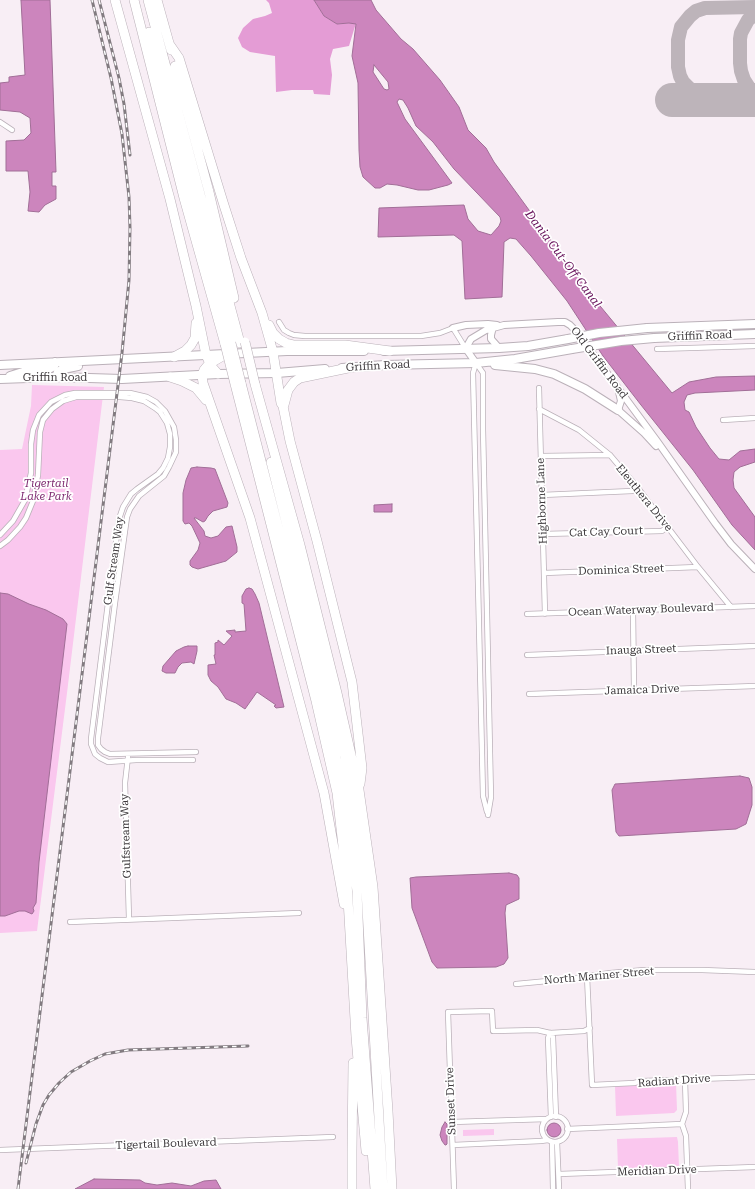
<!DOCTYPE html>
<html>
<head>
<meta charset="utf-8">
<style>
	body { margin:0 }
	canvas { display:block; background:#f8eef5 }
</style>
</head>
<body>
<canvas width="755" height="1189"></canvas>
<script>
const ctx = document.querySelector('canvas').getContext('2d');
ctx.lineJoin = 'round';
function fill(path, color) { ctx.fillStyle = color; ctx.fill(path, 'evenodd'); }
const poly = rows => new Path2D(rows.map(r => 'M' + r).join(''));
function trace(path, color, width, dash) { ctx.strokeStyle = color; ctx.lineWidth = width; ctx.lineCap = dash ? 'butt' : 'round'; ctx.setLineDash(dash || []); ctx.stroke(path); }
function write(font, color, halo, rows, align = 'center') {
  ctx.font = font + ' "Roboto Serif",serif'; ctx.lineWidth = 3.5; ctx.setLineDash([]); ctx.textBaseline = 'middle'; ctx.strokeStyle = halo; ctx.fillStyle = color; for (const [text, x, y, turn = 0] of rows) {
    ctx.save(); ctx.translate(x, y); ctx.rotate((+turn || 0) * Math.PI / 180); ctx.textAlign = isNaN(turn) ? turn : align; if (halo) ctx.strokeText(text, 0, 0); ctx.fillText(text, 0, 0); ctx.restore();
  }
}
const green = poly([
	[32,385,104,387,67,693,37,931,0,933,0,450,22,449,31,406],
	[676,1083,677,1110,674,1113,616,1116,615,1086],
	[494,1129,494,1135,463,1136,463,1130],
	[677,1137,678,1142,679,1167,618,1169,617,1139]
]);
const forest = poly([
	[266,0,314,0,324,16,337,24,349,23,356,23,349,46,333,49,330,59,332,75,330,95,314,94,313,90,292,90,276,92,275,56,250,52,242,47,238,38,243,28,253,19,265,16,272,13,269,3]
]);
const water = poly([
	[21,0,50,0,56,172,52,172,52,186,56,186,56,199,45,205,39,212,28,211,30,192,28,171,6,171,6,141,24,140,31,133,30,118,20,112,0,110,0,83,9,82,9,77,25,75,21,0],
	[314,0,371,0,376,10,401,39,413,49,440,80,459,107,468,130,486,148,494,162,591,295,672,393,689,382,716,377,755,376,755,390,695,393,687,395,684,402,685,410,689,412,696,427,710,448,719,459,729,460,740,451,755,449,755,462,740,467,734,472,733,480,734,488,755,517,755,550,732,525,693,470,641,405,603,356,567,301,531,256,516,239,510,238,504,242,502,297,465,299,462,241,454,235,378,237,379,208,464,205,468,219,478,231,491,235,499,226,501,221,500,217,454,169,433,142,416,126,408,108,403,100,399,99,397,102,405,119,452,183,448,185,429,190,418,190,397,185,387,184,380,188,375,188,363,177,360,167,359,150,358,83,352,56,356,24,349,23,337,24,324,16,314,0],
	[374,65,388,82,389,89,387,90,384,89,373,72,374,65],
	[197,467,211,468,215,469,228,503,227,507,213,511,208,516,205,521,203,522,196,518,194,518,204,531,205,536,211,538,218,536,226,527,232,526,237,547,237,552,226,561,198,569,192,567,190,565,190,561,198,550,200,543,192,526,189,523,185,524,183,521,183,493,186,480,191,468,197,467],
	[392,504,392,512,374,512,374,505,392,504],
	[249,588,252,589,255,594,259,603,284,707,276,708,274,706,276,705,257,692,245,709,236,703,226,699,218,687,211,681,208,675,208,665,216,664,214,655,215,655,215,643,218,642,218,640,224,645,232,636,226,631,235,630,235,632,246,631,244,604,242,603,242,596,246,589,249,588],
	[0,593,8,594,29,604,46,610,63,619,67,624,39,862,36,903,33,908,34,911,32,914,25,911,19,911,5,916,0,916,0,593],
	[188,646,197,646,197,651,194,664,191,662,182,663,178,667,175,673,166,673,162,671,163,666,176,651,184,647,188,646],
	[740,776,749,778,752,787,752,805,746,824,736,829,619,836,616,832,612,790,615,784,740,776],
	[509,873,517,875,519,878,519,899,506,905,505,913,508,958,504,964,496,967,437,968,432,962,412,908,410,878,416,877,509,873],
	[445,1122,447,1124,447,1144,446,1145,445,1145,442,1141,440,1135,442,1127,445,1122],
	'547 1130a7 7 0 1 1 14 0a7 7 0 1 1-14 0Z',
	[94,1179,140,1180,145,1183,157,1185,172,1183,191,1186,204,1181,216,1180,221,1189,75,1189,94,1179]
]);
const taxiway = poly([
	[755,14,748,20,741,33,740,39,740,63,741,71,744,80,750,89,755,93],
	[713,100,703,96,689,88,683,82,680,76,678,67,678,40,681,27,690,16,696,11,705,8,755,7]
]);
const runway = poly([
	[672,100,755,100]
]);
const minor = poly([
	[0,122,12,130],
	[279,322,284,330,289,333,294,335,305,336,421,336,440,333,453,328,466,349],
	[657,349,755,346],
	[476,363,483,373,483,429,491,797,488,815],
	[476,363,473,373,483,796,487,812],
	[539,388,545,614],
	[539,409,579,430,610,455,638,488,698,567,731,607],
	[723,420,755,418],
	[541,456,610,455],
	[542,495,632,491,638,488],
	[543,534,662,531,668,526],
	[0,535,13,521,25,500,31,473,31,444,33,430,39,415,51,402,65,395,75,393,130,393,147,397,156,402,165,411,174,427,176,440,176,452,169,467,164,476,139,496,130,509,127,517,115,603,98,738,98,745,101,749,105,752,110,754,196,752],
	[0,546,8,540,20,527,26,518,33,501,38,475,40,432,43,420,52,409,63,401,76,397,120,397,132,398,144,401,155,408,160,412,167,423,170,434,170,447,168,458,163,468,158,474,137,489,131,494,123,507,119,519,108,603,91,739,91,744,95,754,100,758,108,762,136,760,193,760],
	[544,573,698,567],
	[633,610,634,690],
	[527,614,755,606],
	[527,655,755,646],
	[529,694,755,686],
	[128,757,125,783,129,919],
	[70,922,299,913],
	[587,976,592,1085,634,1083,642,1081,755,1077],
	[516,984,569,979,610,973,644,970,702,970,755,972],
	[550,1033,548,1038,551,1117],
	[550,1033,553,1037,556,1117],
	[685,1080,686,1112,682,1124,686,1136,688,1189],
	'542 1129a13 13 0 1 1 26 0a13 13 0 1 1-26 0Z',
	[452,1122,547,1119],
	[567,1129,682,1124],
	[552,1142,553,1189],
	[557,1142,559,1189],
	[453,1145,541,1141,548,1140],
	[0,1150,333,1137],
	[559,1174,755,1167],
	[454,1189,448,1012,492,1011,493,1031,537,1030,550,1033,584,1031,590,1028]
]);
const tertiary = poly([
	[493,327,491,335,491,339,499,348],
	[453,328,466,325,488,324,497,325],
	[476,363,466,349,467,346,471,339,486,330,504,325,558,322,565,322,570,325,576,331,657,441,715,523,731,544,755,569],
	[619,392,621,401,618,410,644,433,656,446]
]);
const primary = poly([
	[647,328,755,324],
	[654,338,755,334],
	[384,351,499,348,528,346,568,339],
	[0,365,287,351,364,351],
	[495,365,535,369,554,374,585,389,618,410],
	[342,368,385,365,476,363,515,359,572,349],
	[10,376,26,371,47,370,54,366,55,362],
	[56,377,58,372,63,369,78,366],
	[0,379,56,377,122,379,218,374,277,373,325,369]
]);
const motorway = poly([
	[115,0,170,199,196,306,206,355,211,366,218,374],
	[134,0,184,198,225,344],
	[148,0,240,343],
	[157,0,171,50],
	[149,32,231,343],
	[170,45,179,58,223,202,241,258,262,313,273,352,281,403,283,406,290,441,317,541,352,682,362,768,360,784],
	[175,66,209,192,234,298],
	[269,325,273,333,279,339,286,343,294,345,345,345,390,351],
	[226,354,209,364,204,370,202,375,203,383,250,518,324,793,344,904],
	[174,357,185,351,191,345,195,338,196,323],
	[170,377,182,381,196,388,206,400],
	[241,383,329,725,343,792,357,891,362,1018,375,1189],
	[235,384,316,701,337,793,347,882,356,1037,366,1151],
	[255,384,300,545,337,693,359,790,373,887,388,1111,392,1189],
	[284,405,288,390,294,382,300,378,348,368],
	[271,462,345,757,366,891,383,1189],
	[352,1189,352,1151,353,1063]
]);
const rail = poly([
	[99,0,119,78,124,104,130,155],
	[26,1163,36,1124,43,1105,49,1095,59,1083,71,1072,90,1061,105,1054,128,1050,248,1046],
	[18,1189,122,353,129,280,130,228,129,197,122,134,111,78,92,0]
]);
const primaryBridge = poly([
	[568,339,599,333,647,328],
	[572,349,621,341,654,338]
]);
const motorwayBridge = poly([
	[245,342,255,384],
	[231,343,241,383],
	[225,344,235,384]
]);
const streetNames = [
	["Griffin Road",700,336,-2],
	["Old Griffin Road",599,363,53],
	["Griffin Road",378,366,-3],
	["Griffin Road",55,378],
	["Eleuthera Drive",644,498,51],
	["Highborne Lane",542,501,-92],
	["Cat Cay Court",606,532,-2],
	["Gulf Stream Way",114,561,-82],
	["Dominica Street",621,570,-2],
	["Ocean Waterway Boulevard",641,610,-2],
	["Inauga Street",641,650,-2],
	["Jamaica Drive",642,690,-2],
	["Gulfstream Way",126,836,-92],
	["North Mariner Street",599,976,-5],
	["Radiant Drive",674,1081,-4],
	["Sunset Drive",451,1101,-92],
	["Tigertail Boulevard",166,1144,-2],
	["Meridian Drive",657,1171,-2]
];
const parkNames = [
	["Tigertail",46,484],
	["Lake Park",46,497]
];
const waterNames = [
	["Dania Cut-Off Canal",563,259,53]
];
fill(green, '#fac7ee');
fill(forest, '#e49cd5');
fill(water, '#cc85bd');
trace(water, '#a16e97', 1);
trace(taxiway, '#bdb4ba', 14);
trace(runway, '#bdb4ba', 34);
trace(minor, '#bbb1b9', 6);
trace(tertiary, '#bbb1b9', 8);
trace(primary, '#bbb1b9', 10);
trace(motorway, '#bbb1b9', 10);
trace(minor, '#fff', 4.5);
trace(tertiary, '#fff', 6);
trace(primary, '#fff', 8);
trace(motorway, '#fff', 9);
trace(rail, '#827b80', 3);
trace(rail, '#fff', 1.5, [4.5]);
trace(primaryBridge, '#bbb1b9', 10, []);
trace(motorwayBridge, '#bbb1b9', 10, []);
trace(primaryBridge, '#fff', 8);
trace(motorwayBridge, '#fff', 9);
write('11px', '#3e3a3d', '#fff', streetNames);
write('italic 11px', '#7f2c72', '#fff', parkNames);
write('italic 12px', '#66115a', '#fff', waterNames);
</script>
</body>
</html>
